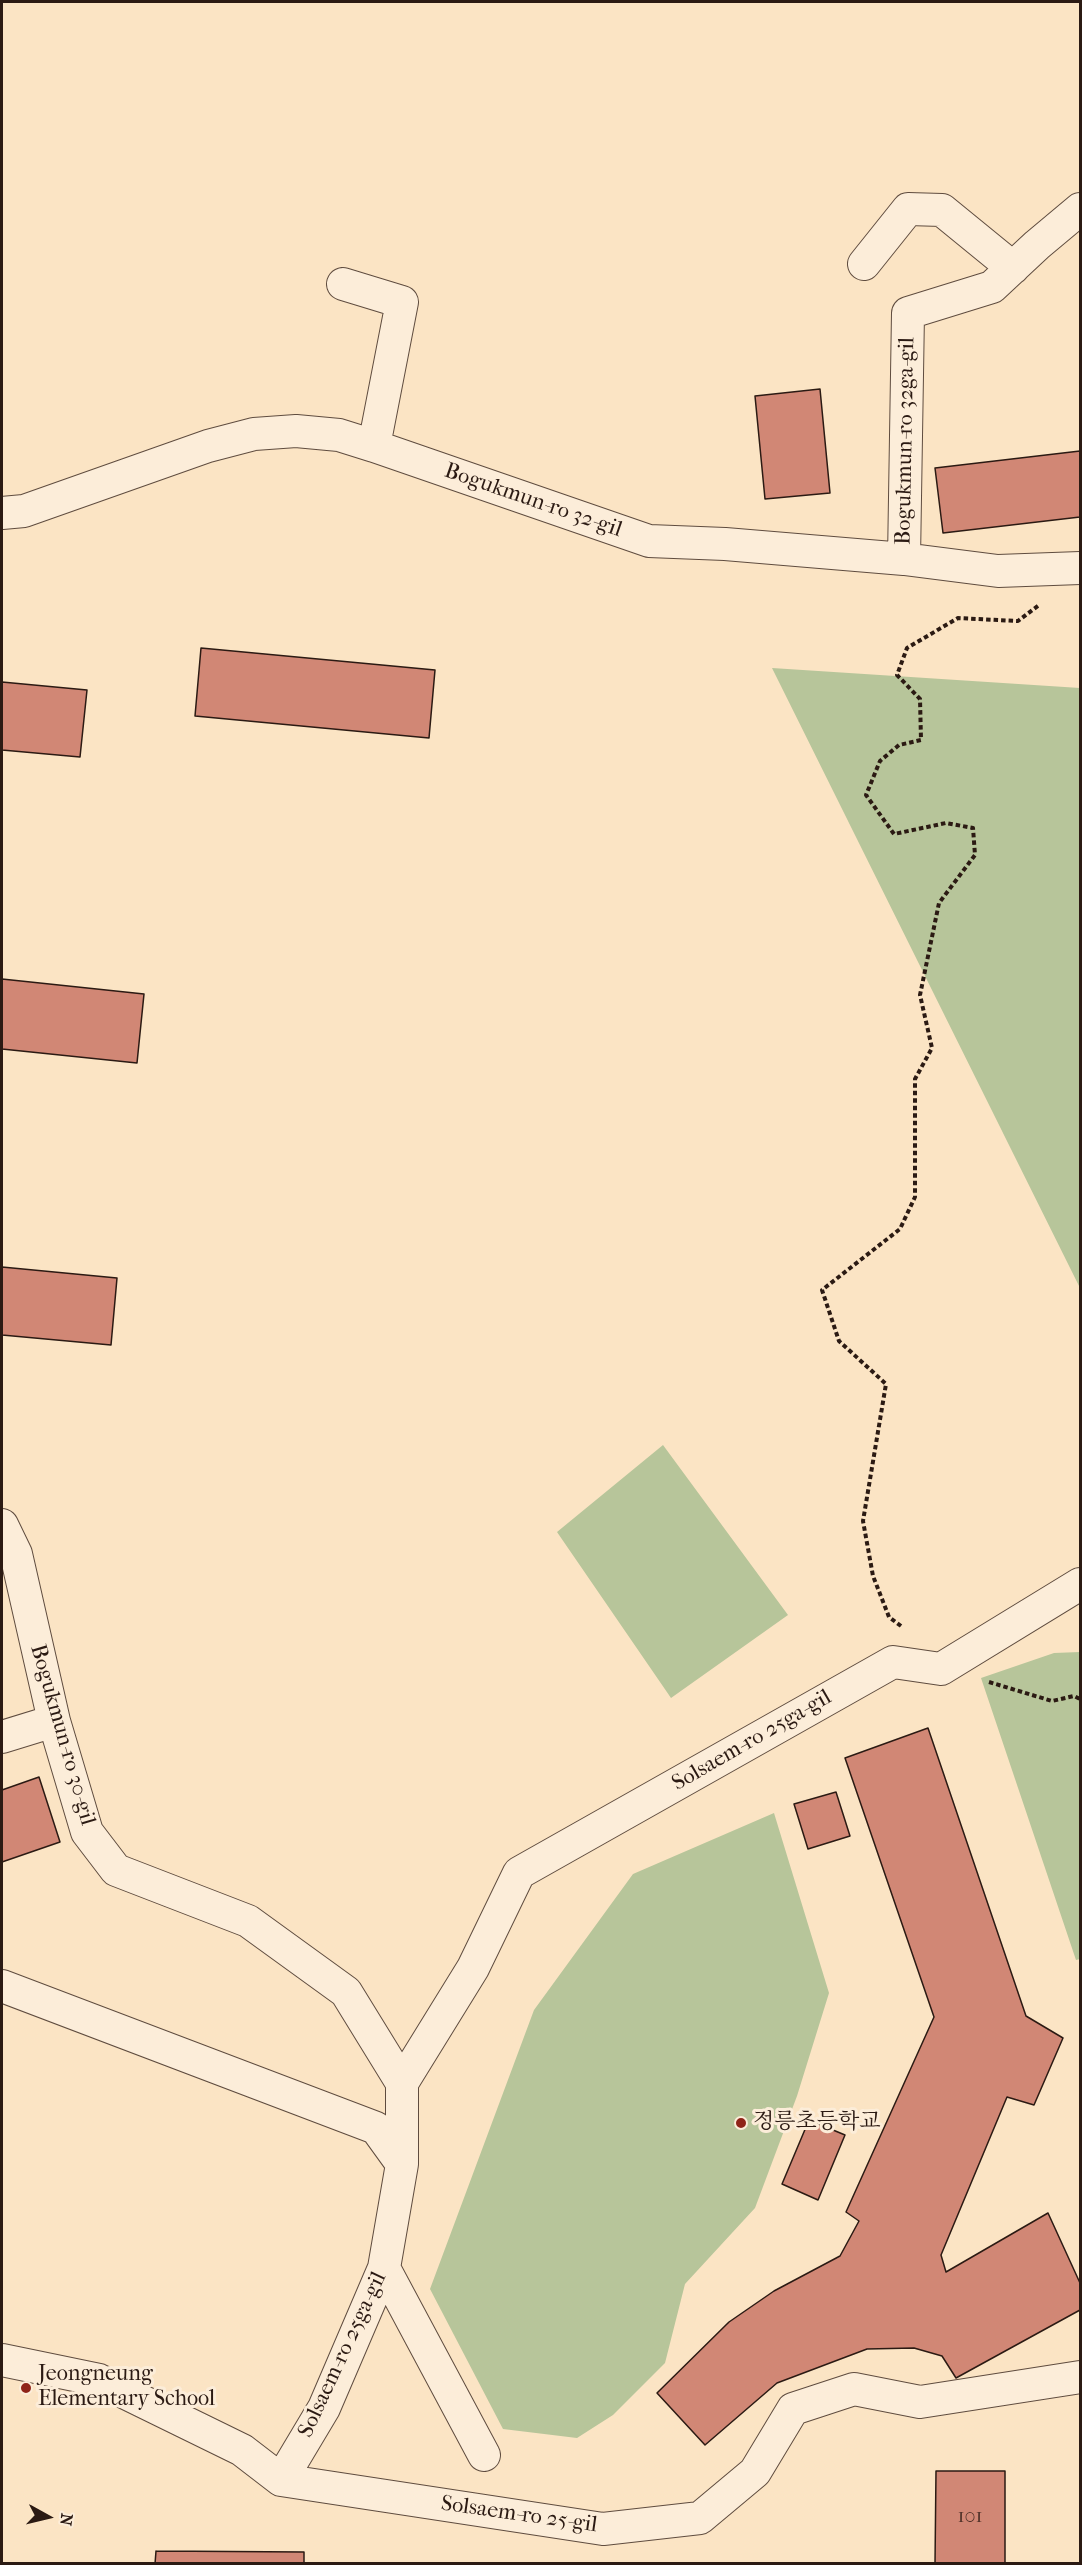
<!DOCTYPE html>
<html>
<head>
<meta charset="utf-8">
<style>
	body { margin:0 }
	#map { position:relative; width:1082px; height:2565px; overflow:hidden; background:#fbe4c4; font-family:"IM FELL French Canon",serif }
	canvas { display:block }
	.frame { position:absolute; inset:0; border:3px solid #2b1a13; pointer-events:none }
	.north { position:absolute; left:18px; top:2487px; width:60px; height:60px; -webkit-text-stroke:4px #fcedd9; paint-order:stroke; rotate:98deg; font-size:16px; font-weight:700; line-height:24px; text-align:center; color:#2b1a13 }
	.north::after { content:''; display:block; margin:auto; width:21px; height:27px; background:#2b1a13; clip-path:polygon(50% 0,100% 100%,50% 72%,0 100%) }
</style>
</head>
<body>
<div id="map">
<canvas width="1082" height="2565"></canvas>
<div class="frame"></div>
<div class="north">N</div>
</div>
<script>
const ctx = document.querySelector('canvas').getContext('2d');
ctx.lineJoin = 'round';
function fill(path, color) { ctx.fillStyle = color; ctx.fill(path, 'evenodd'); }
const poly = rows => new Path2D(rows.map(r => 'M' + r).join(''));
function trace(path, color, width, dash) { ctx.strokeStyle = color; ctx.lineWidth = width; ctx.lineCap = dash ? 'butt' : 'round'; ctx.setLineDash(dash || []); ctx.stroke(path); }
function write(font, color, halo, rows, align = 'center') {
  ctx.font = font + ' "IM FELL French Canon","Noto Serif KR",serif'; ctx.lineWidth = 6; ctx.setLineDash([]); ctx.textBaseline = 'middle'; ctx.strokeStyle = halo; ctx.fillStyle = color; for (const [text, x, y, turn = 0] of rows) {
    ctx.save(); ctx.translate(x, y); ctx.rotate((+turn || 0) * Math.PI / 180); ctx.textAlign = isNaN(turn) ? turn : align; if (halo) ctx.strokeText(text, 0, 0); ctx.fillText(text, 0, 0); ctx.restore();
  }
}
const green = poly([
	[772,668,1080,688,1080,1288],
	[663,1445,788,1615,671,1698,557,1532],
	[1080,1652,1080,1959,1076,1960,981,1678,1054,1653],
	[774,1813,829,1993,797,2096,755,2208,685,2284,665,2363,613,2415,577,2438,503,2429,430,2289,534,2010,633,1874]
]);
const building = poly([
	[820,389,830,493,765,499,755,396,820,389],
	[1080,451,1080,517,943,533,935,468,1080,451],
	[201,648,435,670,429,738,195,716,201,648],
	[2,682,87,690,80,757,2,750,2,682],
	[2,979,144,994,137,1063,2,1049,2,979],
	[2,1267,117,1278,111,1345,2,1335,2,1267],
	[928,1728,1026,2016,1063,2038,1034,2105,1007,2097,941,2255,946,2272,1048,2213,1080,2283,1080,2310,956,2378,942,2356,914,2348,867,2349,777,2383,705,2445,657,2393,729,2322,774,2291,840,2256,859,2221,846,2212,934,2017,845,1758,928,1728],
	[39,1777,60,1842,2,1862,2,1790,39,1777],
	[836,1792,850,1836,808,1849,794,1804,836,1792],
	[809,2120,845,2135,818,2200,782,2184,809,2120],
	[936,2471,1005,2471,1005,2564,935,2564,936,2471],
	[156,2551,304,2552,304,2564,155,2564,156,2551]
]);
const path = poly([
	[901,1626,889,1617,873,1576,863,1521,886,1384,839,1341,822,1290,900,1229,915,1197,915,1079,932,1048,920,995,939,903,975,855,973,828,946,823,894,834,866,795,880,761,899,745,921,740,920,699,897,675,907,648,958,618,1018,621,1039,605],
	[989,1682,1052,1701,1074,1696,1080,1699]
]);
const street = poly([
	[864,264,908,209,942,210,1013,268],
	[343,284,402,302,374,446],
	[2,513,24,511,208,446,254,434,296,431,339,435,374,446,649,541,725,544,904,559,998,571,1080,568],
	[904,559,908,313,992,287,1037,245,1080,209],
	[2,1525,16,1554,54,1721,87,1832,116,1870,248,1921,346,1992,402,2083,473,1968,519,1873,893,1662,941,1669,1080,1584],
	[2,1737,54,1721],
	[2,1986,376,2128,402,2164],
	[384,2268,484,2455],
	[2,2360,99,2380,242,2450,281,2480,603,2529,700,2518,755,2472,793,2409,854,2389,920,2402,1080,2377],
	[281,2480,324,2408,384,2268,402,2164,402,2083]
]);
const markers = [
	[741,2123,6,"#8f2418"],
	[26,2388,6,"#8f2418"]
];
const numberNames = [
	["101",970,2517]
];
const streetNames = [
	["Bogukmun-ro 32ga-gil",906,441,-89],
	["Bogukmun-ro 32-gil",533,501,19],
	["Bogukmun-ro 30-gil",62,1735,74],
	["Solsaem-ro 25ga-gil",752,1741,-30],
	["Solsaem-ro 25ga-gil",343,2355,-65],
	["Solsaem-ro 25-gil",519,2515,8]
];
const poiNames = [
	["정릉초등학교",753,2123],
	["Jeongneung",38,2375],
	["Elementary School",38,2400]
];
fill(green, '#b7c59a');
fill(building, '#d18775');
trace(building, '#2b1a13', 1.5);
trace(street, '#5f4c3f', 34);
trace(path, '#2b1a13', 4, [4.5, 3]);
trace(street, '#fcedd9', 32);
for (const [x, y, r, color] of markers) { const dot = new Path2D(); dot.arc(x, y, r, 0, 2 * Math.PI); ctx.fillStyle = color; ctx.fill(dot); trace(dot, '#fcedd9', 2); }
write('20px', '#54352c', null, numberNames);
write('22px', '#2b1a13', '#fcedd9', streetNames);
write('22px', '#2b1a13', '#fcedd9', poiNames, 'left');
</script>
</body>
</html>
